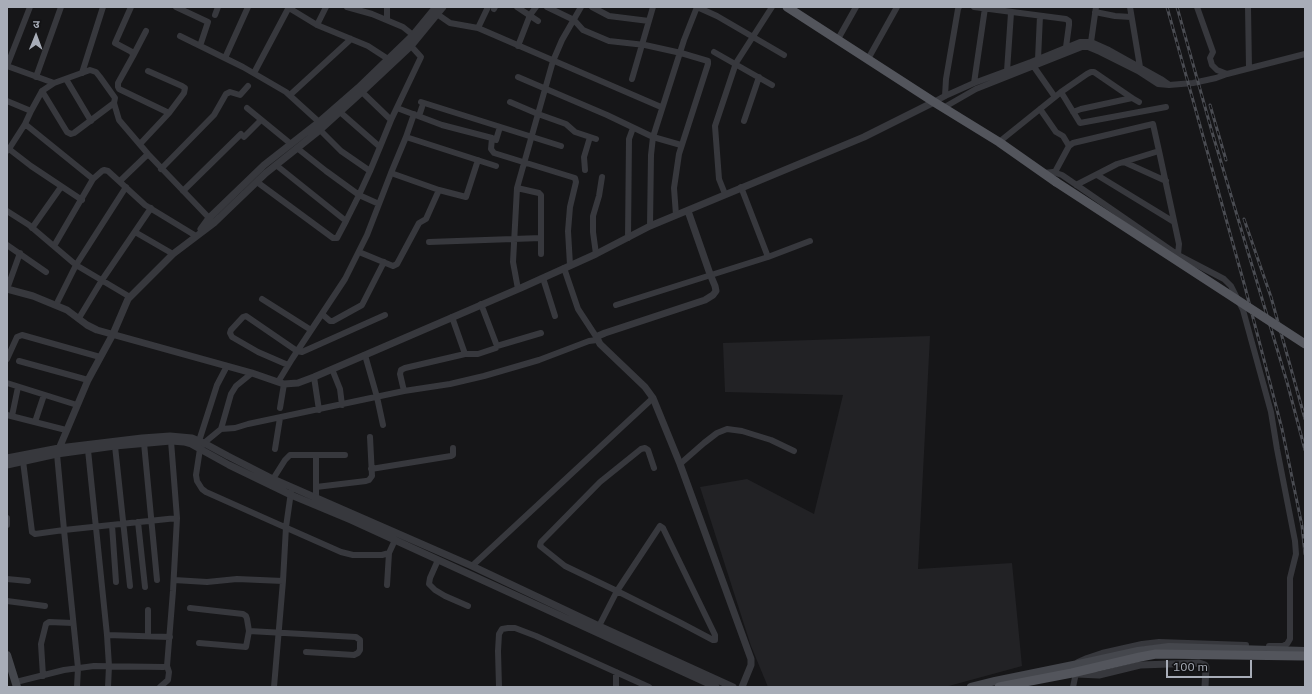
<!DOCTYPE html>
<html>
<head>
<meta charset="utf-8">
<style>
	body { margin:0 }
	#map { position:relative; width:1312px; height:694px; overflow:hidden; background:#161618; font-family:"IBM Plex Sans","Noto Sans Devanagari",sans-serif }
	canvas { display:block }
	.frame { position:absolute; inset:0; border:8px solid #a8adb8; pointer-events:none }
	.north { position:absolute; left:16px; top:16px; width:40px; height:40px; -webkit-text-stroke:3px #111113; paint-order:stroke; rotate:1deg; font-size:11px; font-weight:700; line-height:16px; text-align:center; color:#a8adb8 }
	.north::after { content:''; display:block; margin:auto; width:14px; height:18px; background:#a8adb8; clip-path:polygon(50% 0,100% 100%,50% 72%,0 100%) }
	.scale { position:absolute; left:1166px; top:660px; width:86px; height:18px; box-sizing:border-box; border:2px solid #a8adb8; border-top:0; padding-left:5px; font-size:12px; line-height:14px; white-space:nowrap; color:#a8adb8; -webkit-text-stroke:3px #111113; paint-order:stroke }
</style>
</head>
<body>
<div id="map">
<canvas width="1312" height="694"></canvas>
<div class="frame"></div>
<div class="north">उ</div>
<div class="scale">100 m</div>
</div>
<script>
const ctx = document.querySelector('canvas').getContext('2d');
ctx.lineJoin = 'round';
function fill(path, color) { ctx.fillStyle = color; ctx.fill(path, 'evenodd'); }
const poly = rows => new Path2D(rows.map(r => 'M' + r).join(''));
function trace(path, color, width, dash) { ctx.strokeStyle = color; ctx.lineWidth = width; ctx.lineCap = dash ? 'butt' : 'round'; ctx.setLineDash(dash || []); ctx.stroke(path); }
const built = poly([
	[930,336,918,569,1012,563,1022,666,945,687,768,687,751,646,700,487,747,479,814,514,843,395,725,392,723,343]
]);
const minor = poly([
	[131,7,115,43,132,52,133,56,118,83,118,87,119,89,169,113],
	[176,7,208,22,200,46],
	[347,7,372,14,403,27,413,35],
	[517,7,538,21],
	[547,7,574,20,583,30,609,41,645,45,681,53,708,61,708,64,679,154,674,188,676,215],
	[592,7,609,16,649,21],
	[697,7,717,16,784,55],
	[974,7,1066,19,1069,21,1069,25,1066,47],
	[1130,7,1140,67],
	[1197,7,1213,52,1210,58,1212,65,1217,70,1227,74],
	[1248,7,1249,68],
	[289,8,317,25,368,46,388,59],
	[494,9,495,7],
	[1095,12,1115,16,1131,17],
	[437,14,450,23,478,28,661,107],
	[215,15,218,7],
	[387,20,387,7],
	[317,25,326,7],
	[478,28,488,7],
	[180,36,243,67,286,92,319,122],
	[838,39,856,7],
	[1091,42,1096,7],
	[518,46,530,15,536,7],
	[714,52,772,85],
	[133,56,146,31],
	[225,58,248,7],
	[868,59,897,7],
	[1038,59,1040,16],
	[1032,64,1055,97,1061,92,1080,123,1166,107],
	[7,66,30,7],
	[7,66,54,83],
	[1007,71,1011,13],
	[82,73,103,7],
	[254,73,289,7],
	[36,77,61,7],
	[518,77,607,115,653,137,681,145],
	[66,79,91,121],
	[632,79,653,7],
	[974,83,985,8],
	[1061,92,1087,74,1091,72,1094,72,1132,98,1139,102],
	[290,95,351,39],
	[945,96,946,79,958,9,959,7],
	[7,101,31,111],
	[421,102,561,146],
	[510,102,538,114,566,124,575,132,596,139],
	[934,102,945,96,974,83,1031,62,1080,42,1091,42,1109,50,1161,79,1168,84],
	[114,103,115,98,100,77,96,72,90,70,54,83,42,91,67,132,71,134,74,133,114,103,119,120,148,154,212,221],
	[247,108,291,144],
	[397,108,442,125,492,138,491,149,494,153,575,178,576,182,570,207,568,231,570,265],
	[943,108,976,89,1082,47,1088,47,1100,52,1138,71,1158,84,1169,85,1193,83,1216,78,1227,74,1305,54],
	[1040,109,1056,132,1063,136,1069,146],
	[340,112,380,147,391,120,362,92],
	[1073,112,1081,109,1132,98],
	[414,114,406,137,496,166],
	[419,116,422,107],
	[391,120,421,57,411,46],
	[744,121,759,77],
	[25,124,31,111,42,91],
	[320,130,341,151,370,171,380,147],
	[244,137,261,120],
	[496,140,500,127],
	[999,142,1055,97],
	[140,144,169,113,184,93,185,88,182,86,148,71],
	[297,148,326,171,359,195,370,171],
	[9,149,25,124,93,179,102,171,104,170,108,171,145,205,196,236],
	[7,151,9,149,31,166,82,200],
	[1124,162,1166,181],
	[276,165,346,221,359,195,379,204],
	[161,169,214,115,226,94,230,92,240,95,248,86],
	[585,170,584,157,590,137],
	[1055,172,1069,146,1073,143,1153,124,1159,151],
	[391,173,406,137],
	[1044,173,1053,172,1062,175,1178,255,1224,279,1231,286,1243,310,1271,412,1277,449,1295,541,1296,554,1290,578,1290,639,1287,644,1283,646,1269,646],
	[1097,175,1174,222],
	[120,181,148,154],
	[257,182,333,238,337,238,346,221],
	[1076,185,1117,164,1159,151,1179,244,1178,255],
	[517,188,539,193,541,195,541,254],
	[183,191,241,134],
	[725,194,719,179,715,126,736,63,772,7],
	[7,211,29,225,76,265,126,187],
	[650,226,651,155,653,137,684,40,697,7],
	[32,228,61,187],
	[135,232,173,254],
	[628,238,629,139,633,128],
	[429,242,541,238],
	[7,245,46,272],
	[54,246,93,179],
	[359,252,393,266,397,264,419,223,426,219,439,190],
	[596,254,593,232,593,216,599,196,602,177],
	[768,257,810,241],
	[564,268,578,309,597,338],
	[543,278,555,316],
	[7,289,20,253],
	[518,289,513,262,517,188,553,61,562,40,581,7],
	[262,299,311,330],
	[56,305,76,265,130,297],
	[616,305,768,257,741,187],
	[322,314,330,321,333,321,362,305,384,262],
	[452,317,465,354],
	[79,318,102,280,151,208],
	[497,346,541,333],
	[365,355,377,397,383,425],
	[7,359,17,337,22,335,100,357],
	[19,361,88,380],
	[288,365,258,352,232,337,230,333,231,330,243,317,246,316,297,351,302,352,385,315],
	[332,369,340,389,342,405],
	[252,373,236,386,231,394,221,429,204,443,200,449,196,475,197,481,202,489,206,492,280,525,341,552,353,555,382,555,389,553,395,540],
	[314,377,319,410],
	[278,382,292,359,345,279,367,235,391,173,439,190,466,197,478,160],
	[7,383,77,405],
	[404,391,400,374,401,370,405,368,465,354,478,354,496,348,497,346,481,304],
	[280,408,284,384],
	[7,415,66,430],
	[12,416,18,387],
	[35,422,44,395],
	[221,429,235,428,248,424,404,391,450,384,484,376,539,360,589,341,597,340],
	[199,441,217,385,227,366],
	[144,443,157,580],
	[115,446,130,586],
	[275,449,280,418],
	[88,450,107,635,109,666,108,687],
	[57,454,64,530,177,518],
	[23,461,32,532,35,534,64,530,78,668,77,687],
	[680,464,704,443,717,433,727,429,742,431,771,440,794,451],
	[371,469,451,456,453,455,453,448],
	[273,479,285,460,290,455,345,455],
	[316,487,366,481,369,480,372,476,370,437],
	[316,498,316,456],
	[7,518,7,525],
	[138,522,145,587],
	[112,525,116,582],
	[438,560,430,578,429,584,435,590,445,596,468,606],
	[472,566,653,398],
	[7,579,28,581],
	[174,580,207,582,237,579,283,581],
	[387,585,389,553],
	[7,601,45,606],
	[190,608,243,614,246,616,247,619,249,631,356,637,360,640,360,650,358,653,354,655,306,652],
	[599,626,617,591,660,526,663,528,715,635,715,640,713,640,679,622,617,591,565,566,540,546,541,542,600,482,641,449,645,448,648,450,654,468],
	[107,635,170,637],
	[148,636,148,610],
	[199,643,246,647,249,631],
	[1078,662,1087,658,1102,653,1142,644,1159,642,1246,645],
	[43,676,41,644,46,624,49,622,73,623],
	[16,682,64,670,94,666,164,667,167,666,173,591,177,518,171,441],
	[160,687,168,680,169,672,167,666],
	[274,687,283,581,286,527,291,492],
	[499,687,498,651,499,634,502,629,508,628,515,628,536,636,649,687],
	[616,687,616,672],
	[1073,687,1076,673]
]);
const tertiary = poly([
	[688,211,710,274,715,286,716,291,713,295,705,300,605,333,598,336,597,338,600,344,645,387,653,398,680,464,751,659,751,665,742,687],
	[201,229,209,218,264,165,319,122,358,88,413,35,436,7],
	[7,289,33,296,67,310,87,325,97,330,252,373,278,382,284,384,298,383,314,377,523,287,596,254,650,226,864,137,934,102],
	[58,451,88,380,113,334,128,299,173,254,214,223,266,173,320,130,362,92,411,46,443,7],
	[7,458,59,448,142,438,170,436,192,438,204,443,228,456,273,479,472,566,599,626,733,687],
	[7,465,57,454,115,446,171,441,184,442,191,444,229,465,291,495,351,520,716,687],
	[1077,674,1099,675,1140,665,1199,663,1205,665,1206,667,1205,687]
]);
const secondary = poly([
	[7,655,17,687],
	[971,687,995,681,1088,662,1138,651,1169,647,1305,651]
]);
const primary = poly([
	[787,7,934,102,999,142,1056,182],
	[999,687,1072,673,1140,657,1156,654,1305,656]
]);
const rail = poly([
	[1167,7,1245,287,1282,429,1302,526,1305,554],
	[1177,7,1212,132,1287,382,1305,450],
	[1210,105,1226,160],
	[1244,219,1271,297,1305,419]
]);
const primaryBridge = poly([
	[1056,182,1305,344]
]);
fill(built, '#222225');
trace(minor, '#37383d', 6);
trace(tertiary, '#37383d', 7);
trace(secondary, '#45474d', 8);
trace(primary, '#53555c', 9);
trace(rail, '#4a4c52', 3);
trace(rail, '#111113', 1.5, [4.5]);
trace(primaryBridge, '#53555c', 9);
</script>
</body>
</html>
